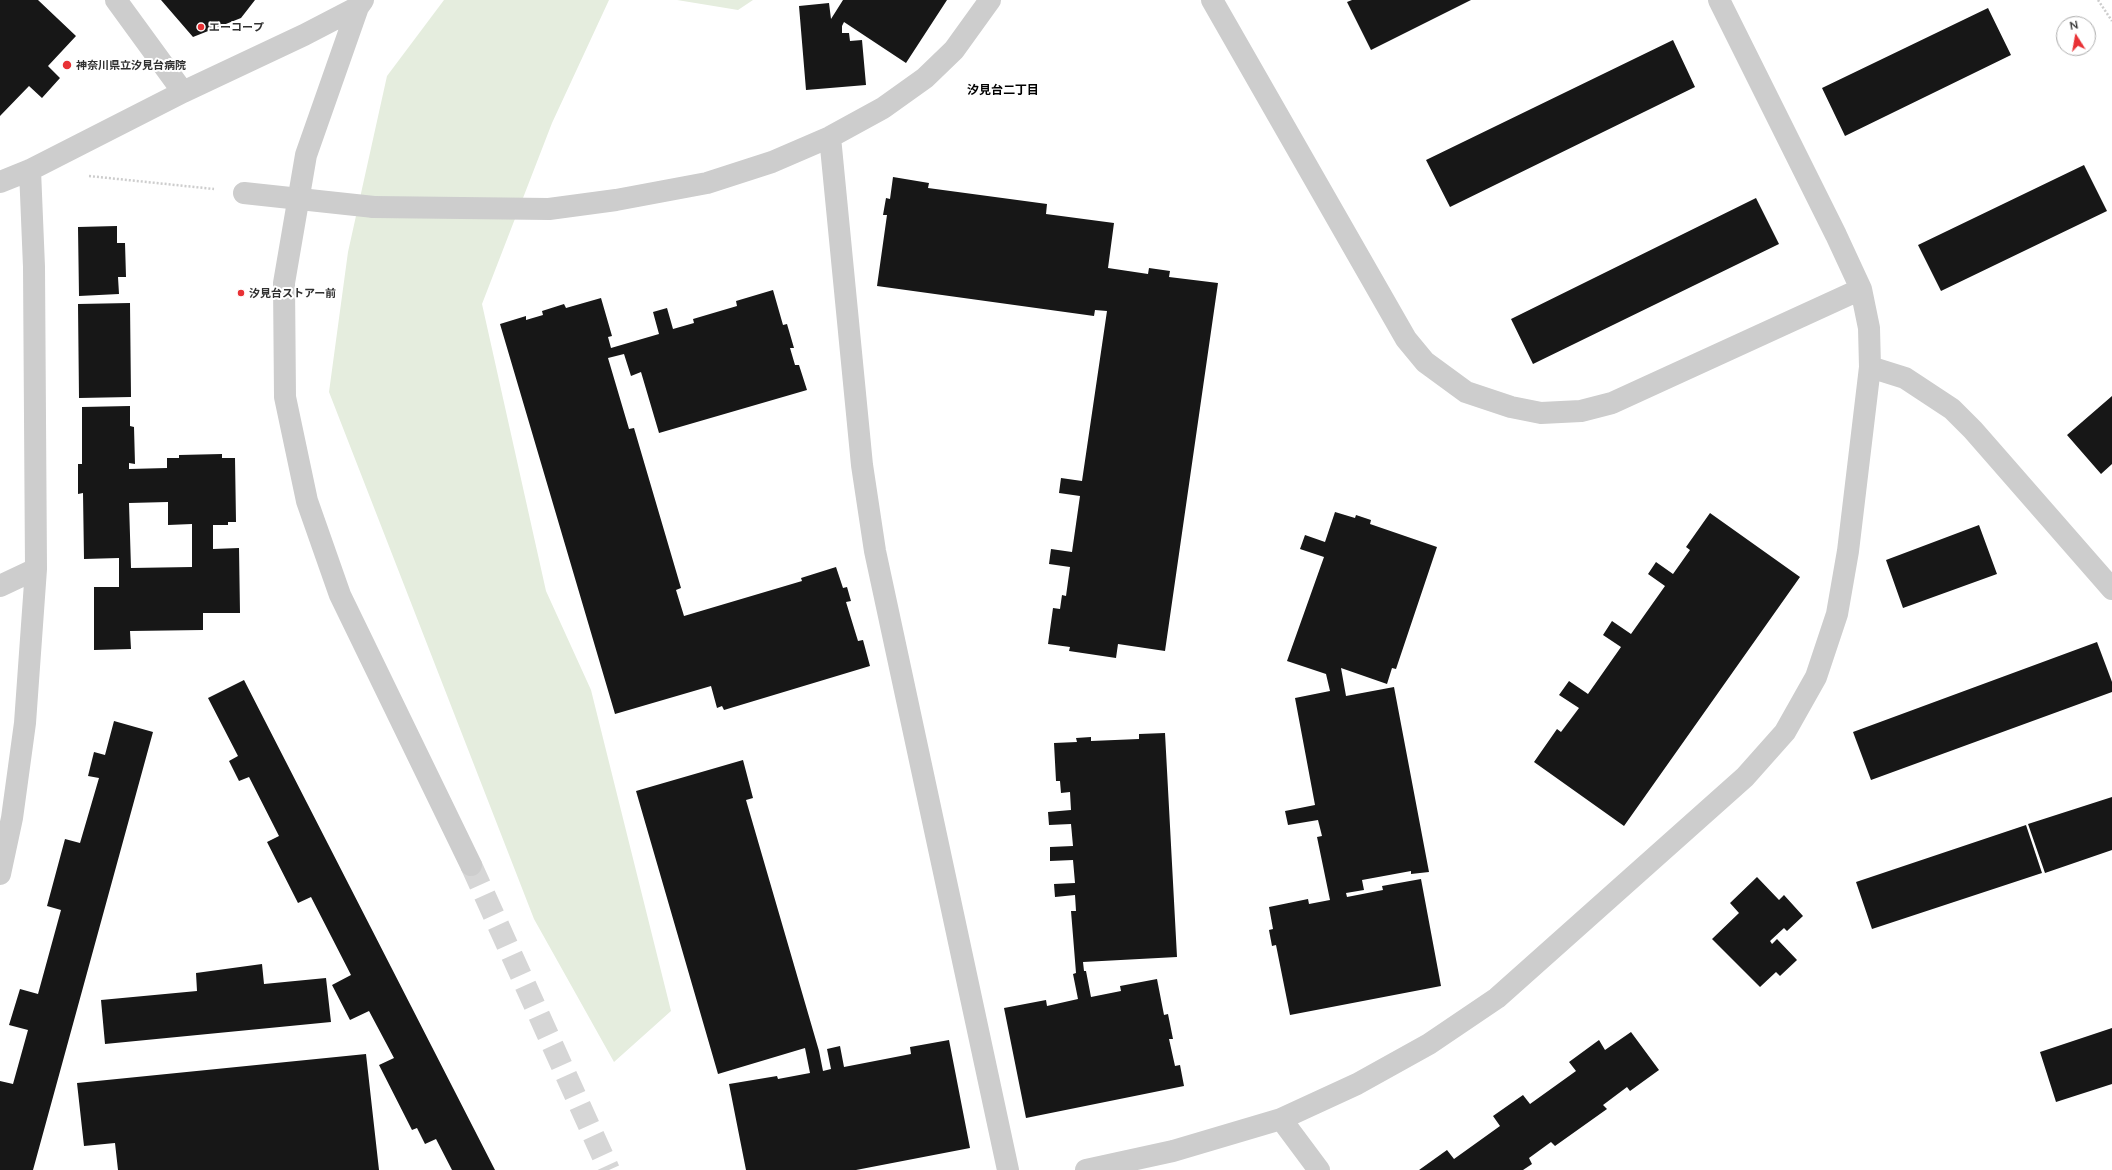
<!DOCTYPE html>
<html>
<head>
<meta charset="utf-8">
<style>
	body { margin:0 }
	#map { position:relative; width:2112px; height:1170px; overflow:hidden; background:#fff; font-family:Lato,sans-serif }
	canvas { display:block }
	.north { position:absolute; left:2056px; top:16px; width:40px; height:40px; box-sizing:border-box; background:#fff; border:1px solid #acacac; border-radius:50%; rotate:349deg; font-size:11px; font-weight:700; line-height:16px; text-align:center; color:#303030 }
	.north::after { content:''; display:block; margin:auto; width:14px; height:18px; background:#e83135; clip-path:polygon(50% 0,100% 100%,50% 72%,0 100%) }
</style>
</head>
<body>
<div id="map">
<canvas width="2112" height="1170"></canvas>
<div class="north">N</div>
</div>
<script>
const ctx = document.querySelector('canvas').getContext('2d');
ctx.lineJoin = 'round';
function fill(path, color) { ctx.fillStyle = color; ctx.fill(path, 'evenodd'); }
const poly = rows => new Path2D(rows.map(r => 'M' + r).join(''));
function trace(path, color, width, dash) { ctx.strokeStyle = color; ctx.lineWidth = width; ctx.lineCap = dash ? 'butt' : 'round'; ctx.setLineDash(dash || []); ctx.stroke(path); }
function write(font, color, halo, rows, align = 'center') {
  ctx.font = font + ' Lato,"Noto Sans JP",sans-serif'; ctx.lineWidth = 4; ctx.setLineDash([]); ctx.textBaseline = 'middle'; ctx.strokeStyle = halo; ctx.fillStyle = color; for (const [text, x, y, turn = 0] of rows) {
    ctx.save(); ctx.translate(x, y); ctx.rotate((+turn || 0) * Math.PI / 180); ctx.textAlign = isNaN(turn) ? turn : align; if (halo) ctx.strokeText(text, 0, 0); ctx.fillText(text, 0, 0); ctx.restore();
  }
}
const green = poly([
	[444,0,609,0,552,123,482,304,546,591,591,690,671,1011,614,1062,534,919,329,392,348,252,387,76],
	[677,0,753,0,738,10]
]);
const building = poly([
	[0,0,38,0,76,36,48,66,60,78,42,98,29,86,0,116],
	[161,0,255,0,241,18,193,37],
	[843,0,947,0,906,63,844,22,842,26,842,33,849,33,850,41,862,40,866,85,806,90,799,6,829,3,831,19],
	[1352,0,1471,0,1371,50,1347,2],
	[1988,8,2011,55,1845,136,1822,88],
	[1673,40,1695,87,1450,207,1426,160],
	[2084,165,2107,211,1941,291,1918,245],
	[893,177,929,183,928,188,1047,204,1046,214,1114,223,1108,268,1148,274,1149,268,1170,271,1169,277,1218,283,1165,651,1118,644,1116,658,1069,651,1070,647,1048,644,1053,608,1060,609,1062,595,1066,596,1070,567,1049,564,1051,549,1072,552,1080,496,1059,493,1061,478,1082,481,1107,311,1095,310,1094,316,877,286,887,215,883,215,886,198,890,199],
	[1756,198,1779,244,1533,364,1511,319],
	[117,226,117,243,125,243,126,277,118,277,119,294,79,296,78,227],
	[773,290,783,325,787,324,794,348,790,348,795,365,799,365,807,390,659,433,641,372,631,376,624,354,608,358,629,429,634,428,681,588,676,590,684,616,802,581,801,578,836,567,843,588,847,587,851,601,846,602,858,641,863,640,870,666,724,710,722,706,717,708,711,686,615,714,500,324,526,316,526,320,543,315,542,311,564,304,566,308,601,298,612,336,608,337,611,348,659,334,653,312,667,308,673,329,694,323,693,319,737,306,736,301],
	[130,303,131,397,79,398,78,304],
	[2112,396,2112,464,2101,474,2067,435],
	[130,406,130,426,134,427,135,464,129,463,129,469,167,468,167,458,179,458,179,455,222,454,222,458,235,458,236,522,228,522,228,525,213,525,213,549,239,548,240,613,203,613,203,630,130,631,131,649,94,650,94,587,119,587,119,558,84,559,83,493,78,494,78,464,82,464,82,407],
	[168,502,168,525,192,524,192,567,131,568,129,503],
	[1335,512,1355,518,1356,515,1371,520,1370,524,1437,547,1396,669,1392,668,1387,684,1341,668,1346,696,1394,687,1429,872,1411,874,1411,871,1362,880,1364,890,1346,893,1347,897,1383,890,1382,886,1421,879,1441,986,1290,1015,1276,945,1272,946,1269,930,1273,929,1269,907,1308,899,1309,904,1330,900,1317,837,1322,836,1318,820,1288,825,1285,811,1315,805,1295,698,1330,691,1326,674,1287,661,1324,557,1300,549,1305,535,1325,542],
	[1710,513,1800,577,1624,826,1534,762,1557,729,1561,732,1579,708,1559,695,1569,681,1588,694,1621,647,1603,635,1612,621,1631,634,1665,586,1648,574,1656,562,1673,574,1690,550,1686,547],
	[1979,525,1997,574,1903,608,1886,560],
	[2097,642,2112,682,2112,692,1871,780,1853,732],
	[244,680,495,1170,452,1170,436,1139,425,1144,417,1128,412,1130,379,1065,394,1058,369,1011,350,1020,332,985,351,975,311,897,298,903,267,842,279,836,249,777,239,781,229,761,238,756,208,698],
	[114,721,153,732,33,1170,0,1170,0,1081,13,1084,28,1030,9,1025,20,989,38,994,61,910,47,906,65,839,80,843,99,778,88,776,94,752,105,755],
	[1165,733,1177,957,1083,962,1084,971,1086,971,1091,997,1121,991,1120,986,1157,979,1164,1015,1168,1014,1173,1039,1169,1039,1175,1066,1180,1065,1184,1086,1026,1118,1004,1008,1046,1000,1047,1006,1078,999,1073,974,1076,973,1071,911,1076,911,1075,895,1055,897,1054,884,1075,883,1073,860,1050,861,1050,847,1073,846,1071,824,1049,825,1048,812,1071,810,1070,792,1061,793,1060,781,1056,781,1054,743,1077,742,1076,738,1091,737,1091,741,1139,739,1139,734],
	[743,760,753,798,746,800,819,1051,823,1071,831,1069,827,1049,840,1046,844,1067,911,1054,910,1047,949,1040,970,1148,856,1170,746,1170,729,1084,777,1076,778,1079,810,1073,805,1048,718,1074,636,791],
	[2112,797,2112,850,2045,873,2028,824],
	[2026,825,2042,873,1872,929,1856,882],
	[1757,877,1779,900,1784,895,1803,916,1787,931,1784,928,1770,941,1772,944,1777,939,1797,960,1780,976,1776,972,1760,987,1712,939,1739,913,1730,903],
	[262,964,264,984,326,978,331,1022,105,1044,101,1000,197,991,196,973],
	[2112,1028,2112,1084,2056,1102,2040,1052],
	[1631,1032,1659,1070,1630,1091,1627,1087,1603,1105,1607,1109,1555,1146,1551,1142,1529,1158,1532,1164,1523,1170,1419,1170,1447,1150,1454,1159,1500,1126,1493,1116,1523,1095,1530,1104,1576,1071,1569,1062,1599,1040,1605,1050],
	[366,1054,379,1170,118,1170,115,1143,84,1146,77,1083]
]);
const minorTunnel = poly([
	[471,865,609,1170]
]);
const path = poly([
	[2098,0,2112,21],
	[89,176,214,189]
]);
const minor = poly([
	[116,0,183,92],
	[363,0,358,7,306,155,284,283,285,397,307,501,340,595,471,865],
	[1212,0,1406,339,1425,362,1466,392,1511,407,1541,413,1581,411,1612,403,1861,289],
	[830,137,862,465,875,551,1008,1170],
	[0,182,30,170,183,92,304,35,358,7],
	[374,207,549,209,616,200,707,183,772,162,830,137,883,108,925,78,954,50,990,0],
	[1870,367,1905,378,1952,409,1973,430,2112,589],
	[0,586,36,569],
	[0,874,12,818,25,723,36,569,34,267,30,170],
	[1281,1119,1319,1170],
	[1086,1170,1173,1151,1281,1119,1357,1084,1429,1044,1497,998,1745,777,1785,732,1816,677,1837,614,1848,551,1870,367,1869,328,1861,289,1836,235,1719,0]
]);
const minorBridge = poly([
	[244,193,374,207]
]);
const markers = [
	[201,27,4,"#e83135"],
	[67,65,5,"#e83135"],
	[241,293,4,"#e83135"]
];
const poiNames = [
	["エーコープ",209,27],
	["神奈川県立汐見台病院",76,65],
	["汐見台ストアー前",249,293]
];
const neighbourhoodNames = [
	["汐見台二丁目",1003,90]
];
fill(green, '#e5edde');
fill(building, '#171717');
trace(minorTunnel, '#d6d6d6', 22, [22, 11]);
trace(path, '#cdcdcd', 2.5, [2, 2]);
trace(minor, '#cdcdcd', 22);
trace(minorBridge, '#cdcdcd', 22);
for (const [x, y, r, color] of markers) { const dot = new Path2D(); dot.arc(x, y, r, 0, 2 * Math.PI); ctx.fillStyle = color; ctx.fill(dot); trace(dot, '#fff', 1.5); }
write('bold 11px', '#303030', '#fff', poiNames, 'left');
write('bold 12px', '#000', '#fff', neighbourhoodNames);
</script>
</body>
</html>
